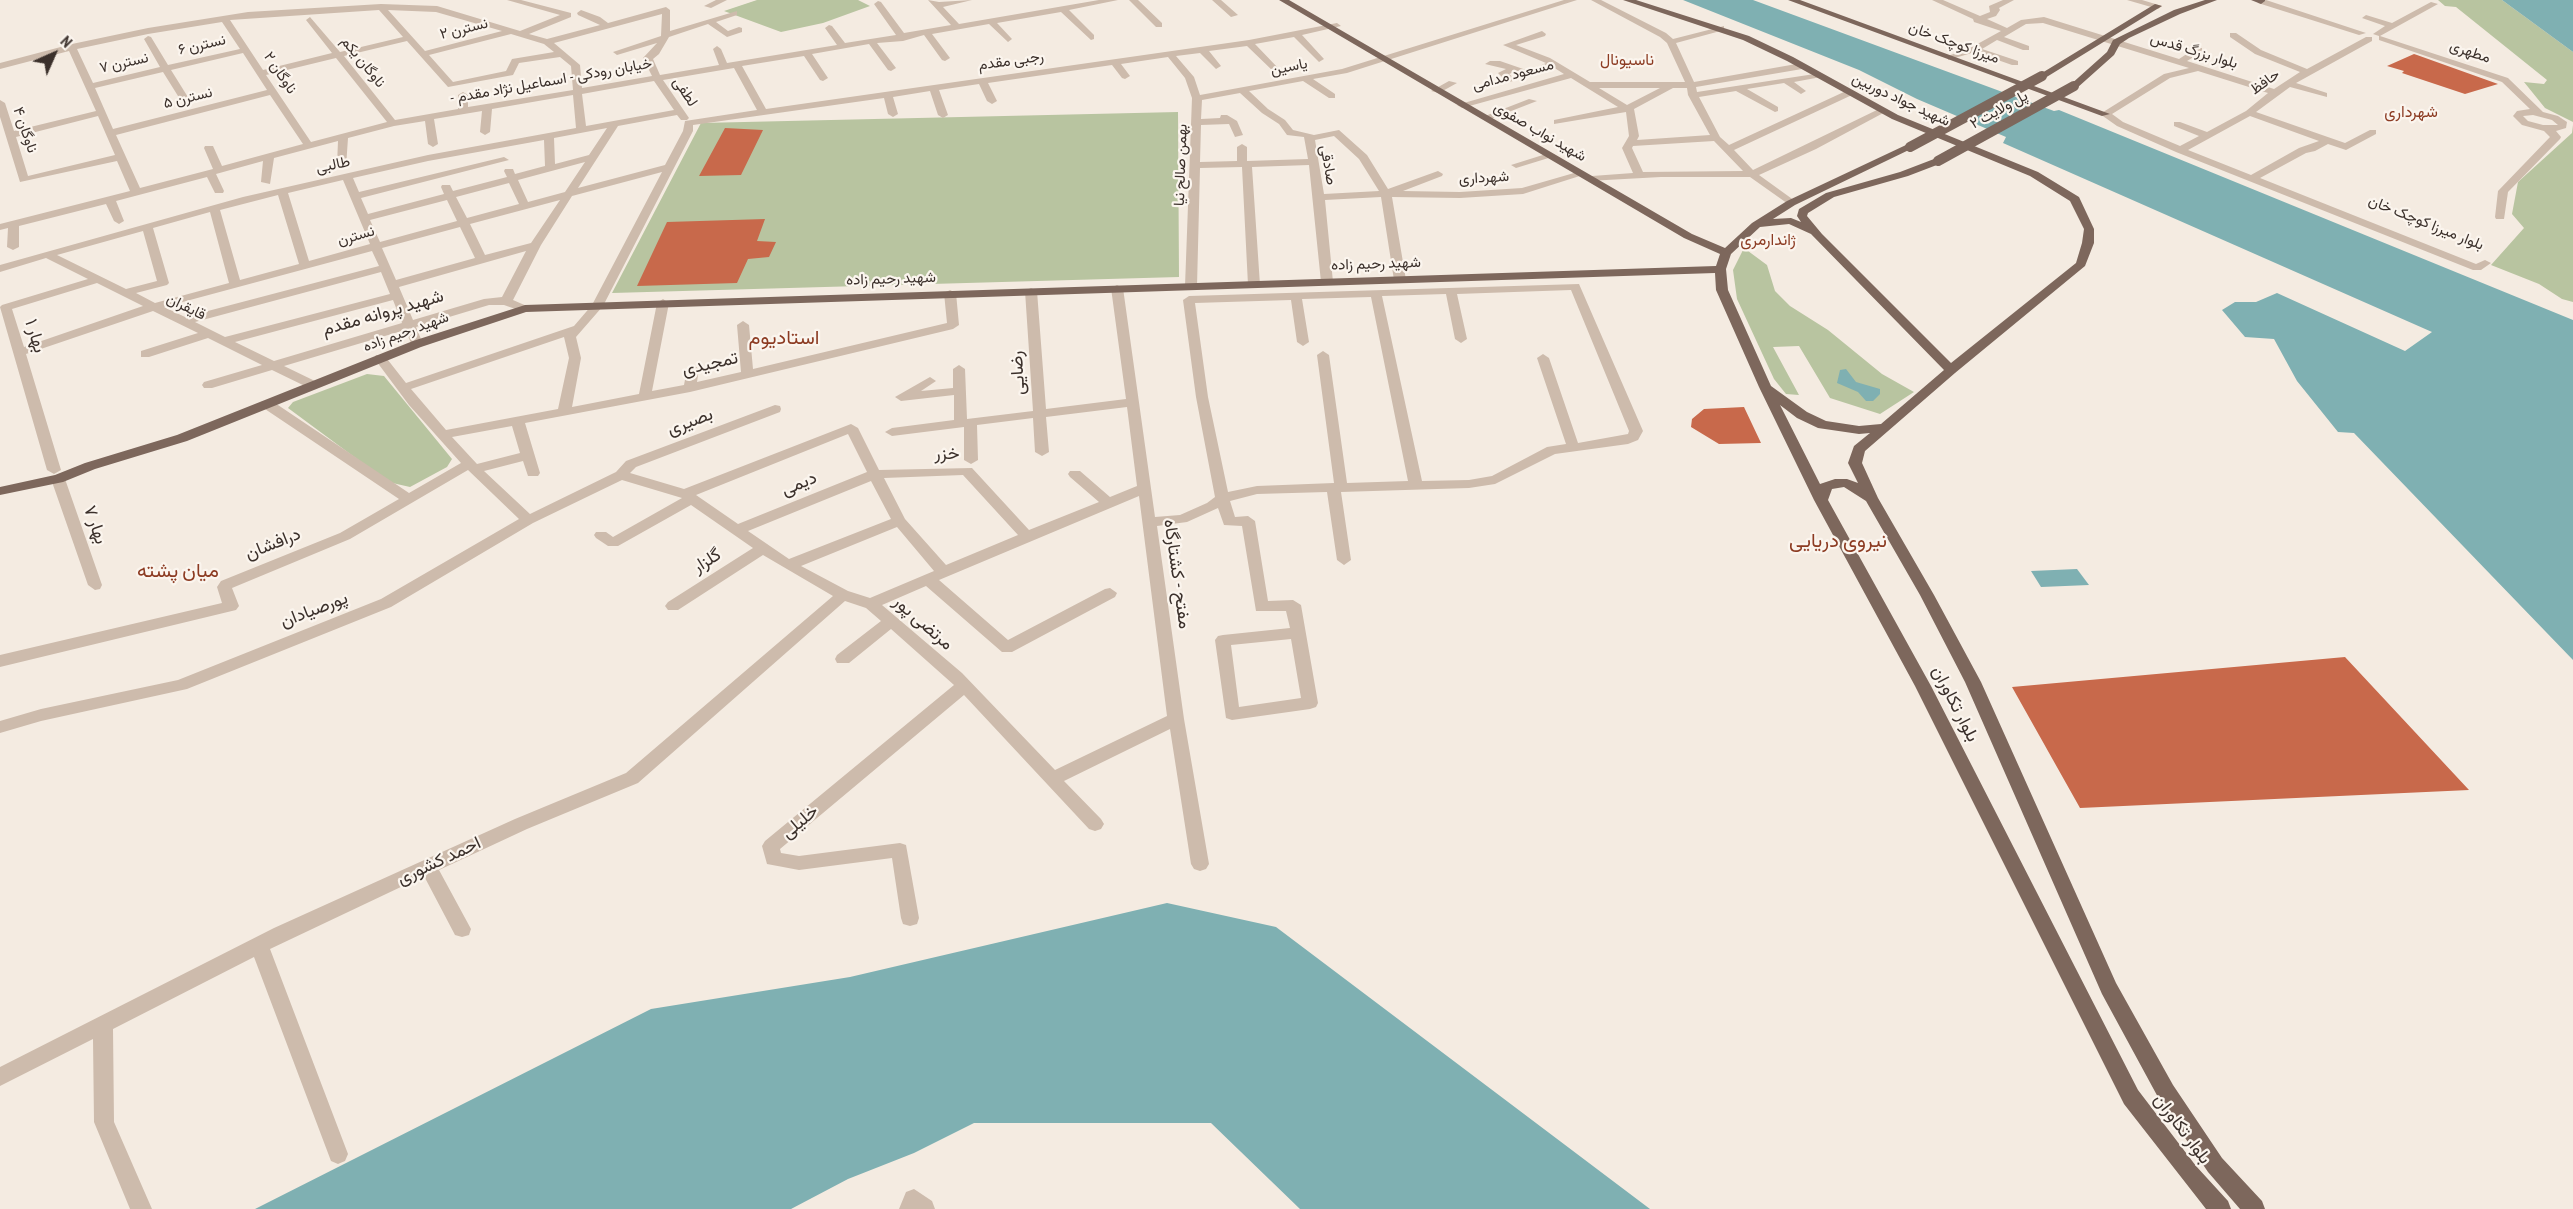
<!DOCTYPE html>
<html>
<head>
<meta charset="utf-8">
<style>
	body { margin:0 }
	#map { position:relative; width:2573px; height:1209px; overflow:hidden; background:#f4ebe1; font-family:"PT Sans Narrow",sans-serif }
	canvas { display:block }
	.north { position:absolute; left:24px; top:24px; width:60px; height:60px; -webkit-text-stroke:4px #fbf5ee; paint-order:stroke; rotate:45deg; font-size:16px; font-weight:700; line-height:24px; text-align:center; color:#3b302b }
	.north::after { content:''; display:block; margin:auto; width:21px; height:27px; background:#3b302b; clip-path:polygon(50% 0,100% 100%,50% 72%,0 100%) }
</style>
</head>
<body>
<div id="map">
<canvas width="2573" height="1209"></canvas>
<div class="north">N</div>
</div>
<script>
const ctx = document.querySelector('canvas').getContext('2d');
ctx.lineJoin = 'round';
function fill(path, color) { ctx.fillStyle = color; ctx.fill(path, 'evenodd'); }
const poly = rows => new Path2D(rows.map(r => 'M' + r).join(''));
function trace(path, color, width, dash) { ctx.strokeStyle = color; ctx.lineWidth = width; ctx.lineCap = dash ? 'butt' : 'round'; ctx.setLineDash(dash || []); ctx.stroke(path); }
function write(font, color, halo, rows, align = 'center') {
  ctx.font = font + ' "PT Sans Narrow",Vazirmatn,sans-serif'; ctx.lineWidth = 4.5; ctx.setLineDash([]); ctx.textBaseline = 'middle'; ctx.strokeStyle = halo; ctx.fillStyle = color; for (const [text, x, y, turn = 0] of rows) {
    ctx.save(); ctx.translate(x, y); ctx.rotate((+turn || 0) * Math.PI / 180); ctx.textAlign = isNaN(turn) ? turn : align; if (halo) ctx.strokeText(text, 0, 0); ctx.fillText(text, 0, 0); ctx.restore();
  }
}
const green = poly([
	[757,0,858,0,870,6,823,23,781,32,724,11],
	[2438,0,2502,0,2573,52,2573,122,2545,108,2524,82,2544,84,2547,80,2456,7,2445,6],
	[1178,112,1179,277,612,293,701,123],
	[2573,125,2573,302,2562,299,2539,284,2491,265,2524,228,2512,214,2518,182,2572,133],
	[1744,248,1767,265,1775,291,1790,306,1828,330,1882,374,1914,392,1880,414,1830,398,1799,346,1773,347,1799,395,1786,394,1774,379,1737,299,1733,270],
	[367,374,384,376,452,459,447,467,410,487,388,482,288,408,293,402]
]);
const water = poly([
	[1683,0,1753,0,2054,111,2059,110,2573,320,2573,660,2354,433,2338,432,2297,381,2274,339,2245,337,2222,310,2235,302,2256,302,2277,293,2405,351,2432,332,2003,143,2006,137,1917,99,1859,70],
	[2502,0,2573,0,2573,52],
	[1846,369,1856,382,1880,389,1880,394,1873,401,1866,401,1858,392,1837,383,1840,370],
	[2077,569,2089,585,2041,587,2031,571],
	[1167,903,1276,927,1650,1209,1300,1209,1211,1123,974,1123,914,1153,848,1179,791,1209,255,1209,651,1009,850,977]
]);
const building = poly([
	[2414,54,2417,55,2498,84,2465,94,2402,73,2404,71,2387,66],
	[725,128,763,130,741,175,699,176],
	[765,219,757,241,776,242,769,257,748,259,737,283,637,286,667,222],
	[1744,407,1761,443,1719,444,1691,427,1692,419,1704,409],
	[2345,657,2469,790,2080,808,2012,687]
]);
const minor = poly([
	[507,0,521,0,571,13,571,17,529,34,547,39,600,25,578,15,577,13,581,10,600,17,608,23,666,7,670,10,670,31,737,11,737,15,716,22,728,31,739,27,742,28,742,32,727,37,708,24,669,37,659,54,653,59,660,75,719,65,713,49,717,46,721,49,727,63,837,45,825,28,829,25,832,26,845,43,896,35,874,4,878,1,881,2,904,33,951,25,928,0,939,2,972,0,943,7,959,24,1099,0,1118,0,1069,10,1094,35,1094,39,1091,40,1061,12,997,23,1012,39,1008,42,989,24,932,34,950,58,945,61,942,60,924,35,903,41,877,43,896,68,891,71,888,70,869,44,812,54,828,78,823,81,820,80,804,56,742,66,766,109,1249,40,1337,23,1341,26,1302,35,1324,59,1319,62,1294,37,1255,44,1279,69,1274,72,1247,46,1209,51,1221,66,1216,69,1200,53,1176,56,1194,77,1200,95,1342,69,1564,0,1577,0,1347,73,1313,79,1335,94,1335,98,1329,98,1303,81,1249,91,1268,109,1285,120,1293,130,1314,135,1339,130,1367,155,1388,189,1438,171,1443,174,1442,176,1403,191,1460,192,1522,188,1581,171,1586,174,1523,194,1460,198,1392,197,1406,280,1400,283,1394,280,1381,197,1325,200,1333,282,1327,285,1321,282,1309,165,1252,167,1260,285,1254,288,1248,285,1242,167,1200,168,1197,286,1191,289,1185,286,1192,98,1185,78,1168,57,1121,64,1130,76,1125,79,1122,78,1112,65,988,83,997,101,992,104,987,101,979,84,939,90,948,115,943,118,938,115,930,91,893,97,898,114,893,117,888,114,884,98,693,125,693,131,603,306,576,337,581,358,572,407,639,394,657,303,663,299,669,303,652,391,684,385,687,369,693,365,699,369,697,382,741,372,737,325,743,321,749,325,753,369,947,323,944,293,950,290,956,293,959,325,953,329,690,392,525,423,540,473,538,476,528,476,523,461,484,471,530,514,616,472,626,461,775,405,780,406,781,409,780,412,636,467,630,473,684,489,851,424,858,428,879,470,972,468,1029,530,1099,502,1070,477,1068,474,1070,471,1080,471,1110,497,1137,486,1127,407,1046,417,1049,452,1042,456,1035,452,1033,418,977,425,978,460,971,464,964,460,964,427,892,436,885,432,892,428,954,420,954,395,901,401,895,397,930,377,936,381,921,391,953,388,953,369,959,365,965,369,967,419,1033,411,1025,291,1031,288,1037,291,1046,409,1126,399,1111,288,1117,285,1123,288,1155,517,1180,515,1207,503,1215,497,1196,397,1183,300,1189,296,1579,284,1643,431,1638,440,1628,444,1555,454,1495,484,1469,488,1341,492,1351,560,1344,565,1337,560,1327,492,1257,494,1230,501,1235,517,1248,516,1255,521,1268,601,1293,600,1301,605,1318,703,1316,707,1310,709,1232,720,1226,718,1215,640,1218,636,1223,635,1290,628,1286,611,1256,611,1242,526,1224,525,1218,508,1187,522,1157,526,1184,719,1209,864,1206,869,1200,871,1194,869,1191,864,1170,729,1064,781,1101,819,1104,824,1101,829,1095,831,1089,829,964,695,780,849,781,853,799,856,900,843,906,845,919,918,917,924,910,926,903,924,901,918,892,858,799,870,767,864,762,846,765,841,954,685,891,629,849,663,837,663,835,659,837,655,881,621,866,608,845,601,638,783,527,829,439,870,471,929,469,935,462,937,455,935,424,876,270,949,348,1154,345,1161,338,1164,331,1161,254,957,113,1029,114,1122,152,1209,130,1209,94,1122,93,1039,0,1086,0,1067,274,928,515,819,626,773,833,596,763,555,678,610,668,610,665,606,668,602,753,548,691,505,618,546,608,546,596,538,594,535,596,532,606,532,613,537,682,498,622,480,533,523,391,607,187,689,41,721,0,733,0,721,41,709,178,680,381,599,519,519,468,470,350,539,232,588,239,606,236,610,0,667,0,655,222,603,217,587,221,581,340,533,399,499,262,407,261,404,262,401,272,401,409,493,461,463,409,405,374,358,376,355,384,355,406,383,574,326,592,305,662,172,572,196,541,245,513,300,529,307,529,311,521,311,504,305,489,305,416,327,423,344,421,347,413,347,405,330,284,366,317,382,319,385,317,388,309,388,272,370,212,388,204,388,202,385,204,382,262,365,208,338,149,357,141,357,141,351,198,333,153,311,26,354,61,470,54,474,47,470,0,307,2,305,88,279,46,258,0,272,0,265,243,197,428,155,576,128,573,95,492,109,490,132,485,135,480,132,482,111,434,119,438,144,433,147,428,144,425,121,394,126,348,138,346,167,337,165,338,141,274,158,270,184,261,182,263,161,216,174,224,191,223,193,215,193,207,177,116,201,124,221,119,224,114,221,106,204,19,226,19,247,13,250,7,247,8,228,0,230,0,224,130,191,117,161,20,182,0,117,0,100,5,103,14,131,96,111,69,51,0,69,0,63,72,44,148,28,248,12,381,4,437,6,520,31,560,15,507,0],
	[379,10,403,37,340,52,310,17,306,20,332,53,263,70,230,20,379,10],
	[388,10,436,12,502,31,425,51,388,10],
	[662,14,661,36,613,52,617,55,657,43,643,58,652,76,582,88,580,65,554,43,662,14],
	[222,22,240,49,168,65,151,37,148,36,144,39,160,67,93,83,77,49,148,34,222,22],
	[511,34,544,44,554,52,512,59,506,71,453,82,429,55,511,34],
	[407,41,448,87,513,75,519,63,560,57,571,66,573,90,468,107,468,95,463,92,458,95,458,109,395,120,344,56,407,41],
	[243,53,267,90,113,129,95,88,163,72,183,104,186,105,191,102,171,70,243,53],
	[336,58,387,122,311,142,266,75,336,58],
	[734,68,757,110,685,121,683,131,665,165,578,188,618,126,677,115,681,120,687,120,689,118,663,80,734,68],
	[654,81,674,110,586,126,582,94,654,81],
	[1240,93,1262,113,1279,124,1287,135,1304,137,1308,159,1247,161,1247,147,1242,144,1237,147,1237,161,1200,162,1201,125,1229,124,1235,137,1243,135,1237,121,1227,115,1221,115,1220,118,1201,119,1202,100,1240,93],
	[270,95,303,144,222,166,213,146,205,146,204,148,213,169,140,188,116,135,270,95],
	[98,116,115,155,28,176,16,137,98,116],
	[607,128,589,155,555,164,554,138,607,128],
	[1334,136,1359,159,1379,191,1324,194,1315,140,1334,136],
	[544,140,545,166,515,174,513,169,505,169,504,171,507,177,453,191,450,185,442,185,441,187,444,194,368,214,361,198,509,160,504,157,359,192,353,178,428,161,544,140],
	[585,162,565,192,528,202,518,180,585,162],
	[343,180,370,244,309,261,288,193,343,180],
	[509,183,519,204,467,218,456,197,509,183],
	[278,195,299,264,240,280,220,210,278,195],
	[447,200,457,221,380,242,370,220,447,200],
	[560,200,531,243,485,255,470,224,560,200],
	[210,212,229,283,155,303,136,293,167,285,169,283,153,228,210,212],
	[460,227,475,258,396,280,382,248,460,227],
	[143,231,157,281,126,289,57,255,143,231],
	[372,251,379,266,185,317,164,307,372,251],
	[526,251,502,297,484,299,413,320,399,287,526,251],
	[381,272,390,294,225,337,195,322,381,272],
	[97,283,143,306,24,347,12,309,97,283],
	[1571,290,1629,431,1628,434,1578,443,1549,358,1543,354,1537,358,1566,444,1547,447,1492,476,1469,480,1422,481,1382,296,1446,294,1455,339,1461,343,1467,339,1457,294,1571,290],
	[1371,297,1408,481,1347,483,1329,355,1323,351,1317,355,1334,483,1257,486,1228,492,1208,397,1195,303,1291,300,1297,342,1303,346,1309,342,1302,299,1371,297],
	[393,300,402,323,274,361,235,342,393,300],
	[564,337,569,358,558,409,446,430,411,389,564,337],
	[512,426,520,453,477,464,452,437,512,426],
	[848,434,867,472,738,524,696,495,848,434],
	[963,475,1018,535,946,565,905,519,884,478,963,475],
	[871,481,891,519,789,559,748,531,871,481],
	[1139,496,1167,716,1055,770,962,673,882,605,926,586,1002,652,1012,652,1115,597,1117,593,1110,588,1105,589,1008,640,939,580,1139,496],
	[897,527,934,571,870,598,848,591,801,566,897,527],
	[1291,639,1301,698,1239,707,1231,645,1291,639],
	[716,0,727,0,711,8,704,6,716,0],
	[1129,0,1138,0,1162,23,1162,27,1156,27,1129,0],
	[1212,0,1221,0,1238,15,1231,17,1212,0],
	[1591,0,1601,0,1666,33,1673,39,1724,26,1724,30,1676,43,1694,82,1802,63,1807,66,1802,69,1696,87,1697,92,1821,73,1821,77,1794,82,1806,91,1801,94,1784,83,1747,89,1778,107,1778,111,1775,112,1736,91,1699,97,1720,137,1729,145,1846,91,1852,91,1852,95,1734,150,1753,170,1879,109,1887,111,1816,149,1759,175,1795,201,1796,203,1791,206,1750,177,1661,177,1588,181,1587,179,1592,176,1633,173,1622,148,1629,136,1626,112,1554,124,1554,120,1618,107,1571,78,1462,108,1457,105,1564,74,1553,67,1529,77,1514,72,1509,74,1515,79,1513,81,1506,83,1503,82,1503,78,1498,73,1506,69,1485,64,1490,61,1500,61,1529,71,1546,63,1503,45,1542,31,1546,34,1545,36,1516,45,1550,58,1590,82,1685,82,1667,43,1660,37,1591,0],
	[1599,88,1660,88,1627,105,1599,88],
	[1673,88,1687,88,1688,95,1710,135,1637,140,1639,136,1634,109,1673,88],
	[1714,141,1743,171,1643,172,1632,148,1633,146,1714,141],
	[1932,0,1943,0,1980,16,1990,12,1989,6,2003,0,2014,0,1999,8,2000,10,1996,16,1987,19,2007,28,2021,20,2044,17,2179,59,2196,48,2202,48,2202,52,2187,61,2274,89,2300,72,2255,54,2230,37,2230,33,2236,33,2261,50,2307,69,2366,37,2372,37,2372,41,2296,83,2327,93,2327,97,2290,87,2256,112,2345,143,2370,130,2376,130,2376,134,2346,150,2328,144,2315,151,2306,153,2260,178,2476,264,2485,260,2491,263,2481,270,2473,270,2176,152,2117,126,2100,114,2164,74,2189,68,2043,23,2026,24,2004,37,2029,46,2029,50,2023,50,1997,40,1982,49,2018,61,2018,65,2012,65,1975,52,1948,60,1948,56,1972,47,2001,31,1974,22,1973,19,1932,0],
	[2198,71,2268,93,2246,111,2207,132,2180,122,2174,122,2174,126,2199,136,2180,146,2123,122,2112,114,2170,78,2198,71],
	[2250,116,2319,141,2299,148,2251,175,2188,150,2250,116],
	[2127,0,2142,0,2162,6,2158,9,2127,0],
	[2257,0,2266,0,2366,33,2359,35,2258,3,2257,0],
	[2431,2,2438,4,2380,36,2508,78,2543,112,2558,116,2567,122,2566,128,2556,131,2561,137,2560,139,2508,192,2504,219,2496,219,2495,217,2498,191,2550,137,2544,131,2522,125,2513,116,2517,111,2530,109,2502,82,2379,40,2379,36,2373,34,2385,26,2362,18,2366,15,2392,23,2431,2],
	[2533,115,2552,120,2558,125,2543,125,2528,121,2523,116,2533,115],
	[1449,81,1457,83,1439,93,1431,91,1449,81],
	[1529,99,1537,101,1488,120,1480,118,1529,99],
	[1546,154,1555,156,1516,168,1511,165,1546,154],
	[58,475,65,479,102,585,100,589,95,590,88,585,51,479,58,475],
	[914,1189,932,1201,935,1209,899,1209,906,1192,914,1189]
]);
const major = poly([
	[1279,0,1289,0,1692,234,1725,248,1752,223,1787,201,1906,145,1915,147,1795,205,1773,219,1791,218,1801,222,1797,216,1799,209,1826,193,1900,172,1934,159,1942,159,1942,163,1908,176,1834,197,1808,213,1807,216,1822,234,1951,363,2076,263,2082,243,2084,229,2070,201,2030,176,1892,119,1787,61,1743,40,1623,0,1636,0,1749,36,1793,57,1898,115,2038,172,2079,197,2094,229,2094,243,2085,266,1955,373,1865,451,1862,463,1878,498,1934,595,1981,682,2116,983,2173,1085,2222,1158,2262,1201,2265,1209,2240,1209,2208,1172,2159,1099,2102,994,1965,682,1920,595,1866,501,1844,487,1832,489,1828,500,1931,686,2138,1090,2196,1166,2228,1201,2231,1209,2206,1209,2124,1104,1915,686,1814,500,1759,387,1716,290,1715,273,526,312,421,347,187,441,95,469,63,482,0,495,0,487,55,475,85,463,177,435,413,341,525,305,1716,266,1720,254,1684,238,1279,0],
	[1789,224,1811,234,1944,370,1881,424,1859,426,1826,421,1807,412,1771,386,1728,290,1726,269,1731,254,1760,227,1789,224],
	[1780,405,1797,418,1818,428,1859,434,1870,433,1854,446,1848,463,1858,483,1847,479,1835,479,1820,484,1780,405],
	[1788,0,1800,0,2110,114,2102,116,1788,0],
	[2205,0,2217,0,2180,14,2129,38,2120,44,2114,55,2077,88,2069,86,2107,52,2113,40,2174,10,2205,0],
	[2251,0,2265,0,2265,1,2261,4,2251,0],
	[2155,4,2162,6,2045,78,2037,76,2155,4]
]);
const majorBridge = poly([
	[1910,147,2042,76],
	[1938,161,2074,86]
]);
const farStreetnames = [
	["نسترن ۲",464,29,-14],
	["میرزا کوچک خان",1954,43,20],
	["نسترن ۶",202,45,-13],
	["بلوار بزرگ قدس",2194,51,17],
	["مطهری",2470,52,19],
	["رجبی مقدم",1011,61,-8],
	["ناوگان یکم",363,62,51],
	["نسترن ۷",124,63,-13],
	["یاسین",1289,67,-11],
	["ناوگان ۲",280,73,56],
	["مسعود مدامی",1513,75,-15],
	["- خیابان رودکی - اسماعیل نژاد مقدم",551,81,-10],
	["حافظ",2265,82,-36],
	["لطفی",685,92,56],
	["نسترن ۵",188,98,-14],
	["شهید جواد دوربین",1901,100,25],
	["پل ولایت ۲",1999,110,-29],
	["ناوگان ۴",25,130,71],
	["شهید نواب صفوی",1540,132,30],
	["طالبی",333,165,-12],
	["بهمن صالح نیا",1181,165,-88],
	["صادقی",1328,165,80],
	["شهرداری",1484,178,-3],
	["بلوار میرزا کوچک خان",2426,223,22],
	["نسترن",356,236,-16],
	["شهید رحیم زاده",1376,264,-2],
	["شهید رحیم زاده",891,279,-2],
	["قایقران",186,307,26],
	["شهید رحیم زاده",406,332,-20]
];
const farNeighbourhoodnames = [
	["ناسیونال",1627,60],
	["شهرداری",2411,112],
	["ژاندارمری",1768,240]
];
const streetNames = [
	["شهید پروانه مقدم",383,313,-16],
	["بهار ۱",35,336,73],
	["تمجیدی",710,364,-13],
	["رضایی",1018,373,-93],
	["بصیری",690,422,-21],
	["خزر",947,454],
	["دیمی",799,484,-23],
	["بهار ۷",95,525,71],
	["درافشان",273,544,-22],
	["گلزار",707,561,-32],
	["مفتح - کشتارگاه",1177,574,82],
	["پورصیادان",314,610,-21],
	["مرتضی پور",923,623,41],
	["بلوار تکاوران",1955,704,63],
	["خلیلی",800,822,-40],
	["احمد کشوری",439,861,-25],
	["بلوار تکاوران",2182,1129,53]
];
const neighbourhoodNames = [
	["استادیوم",784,338],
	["نیروی دریایی",1838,541],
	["میان پشته",178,571]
];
fill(green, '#b8c4a0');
fill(water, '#7fb0b2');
fill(building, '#c8694b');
fill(minor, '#cdbbac');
fill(major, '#7d675c');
trace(majorBridge, '#7d675c', 10);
write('15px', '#3b302b', '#fbf5ee', farStreetnames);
write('16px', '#8c3b22', '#fbf5ee', farNeighbourhoodnames);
write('18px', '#3b302b', '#fbf5ee', streetNames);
write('20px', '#8c3b22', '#fbf5ee', neighbourhoodNames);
</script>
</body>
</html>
